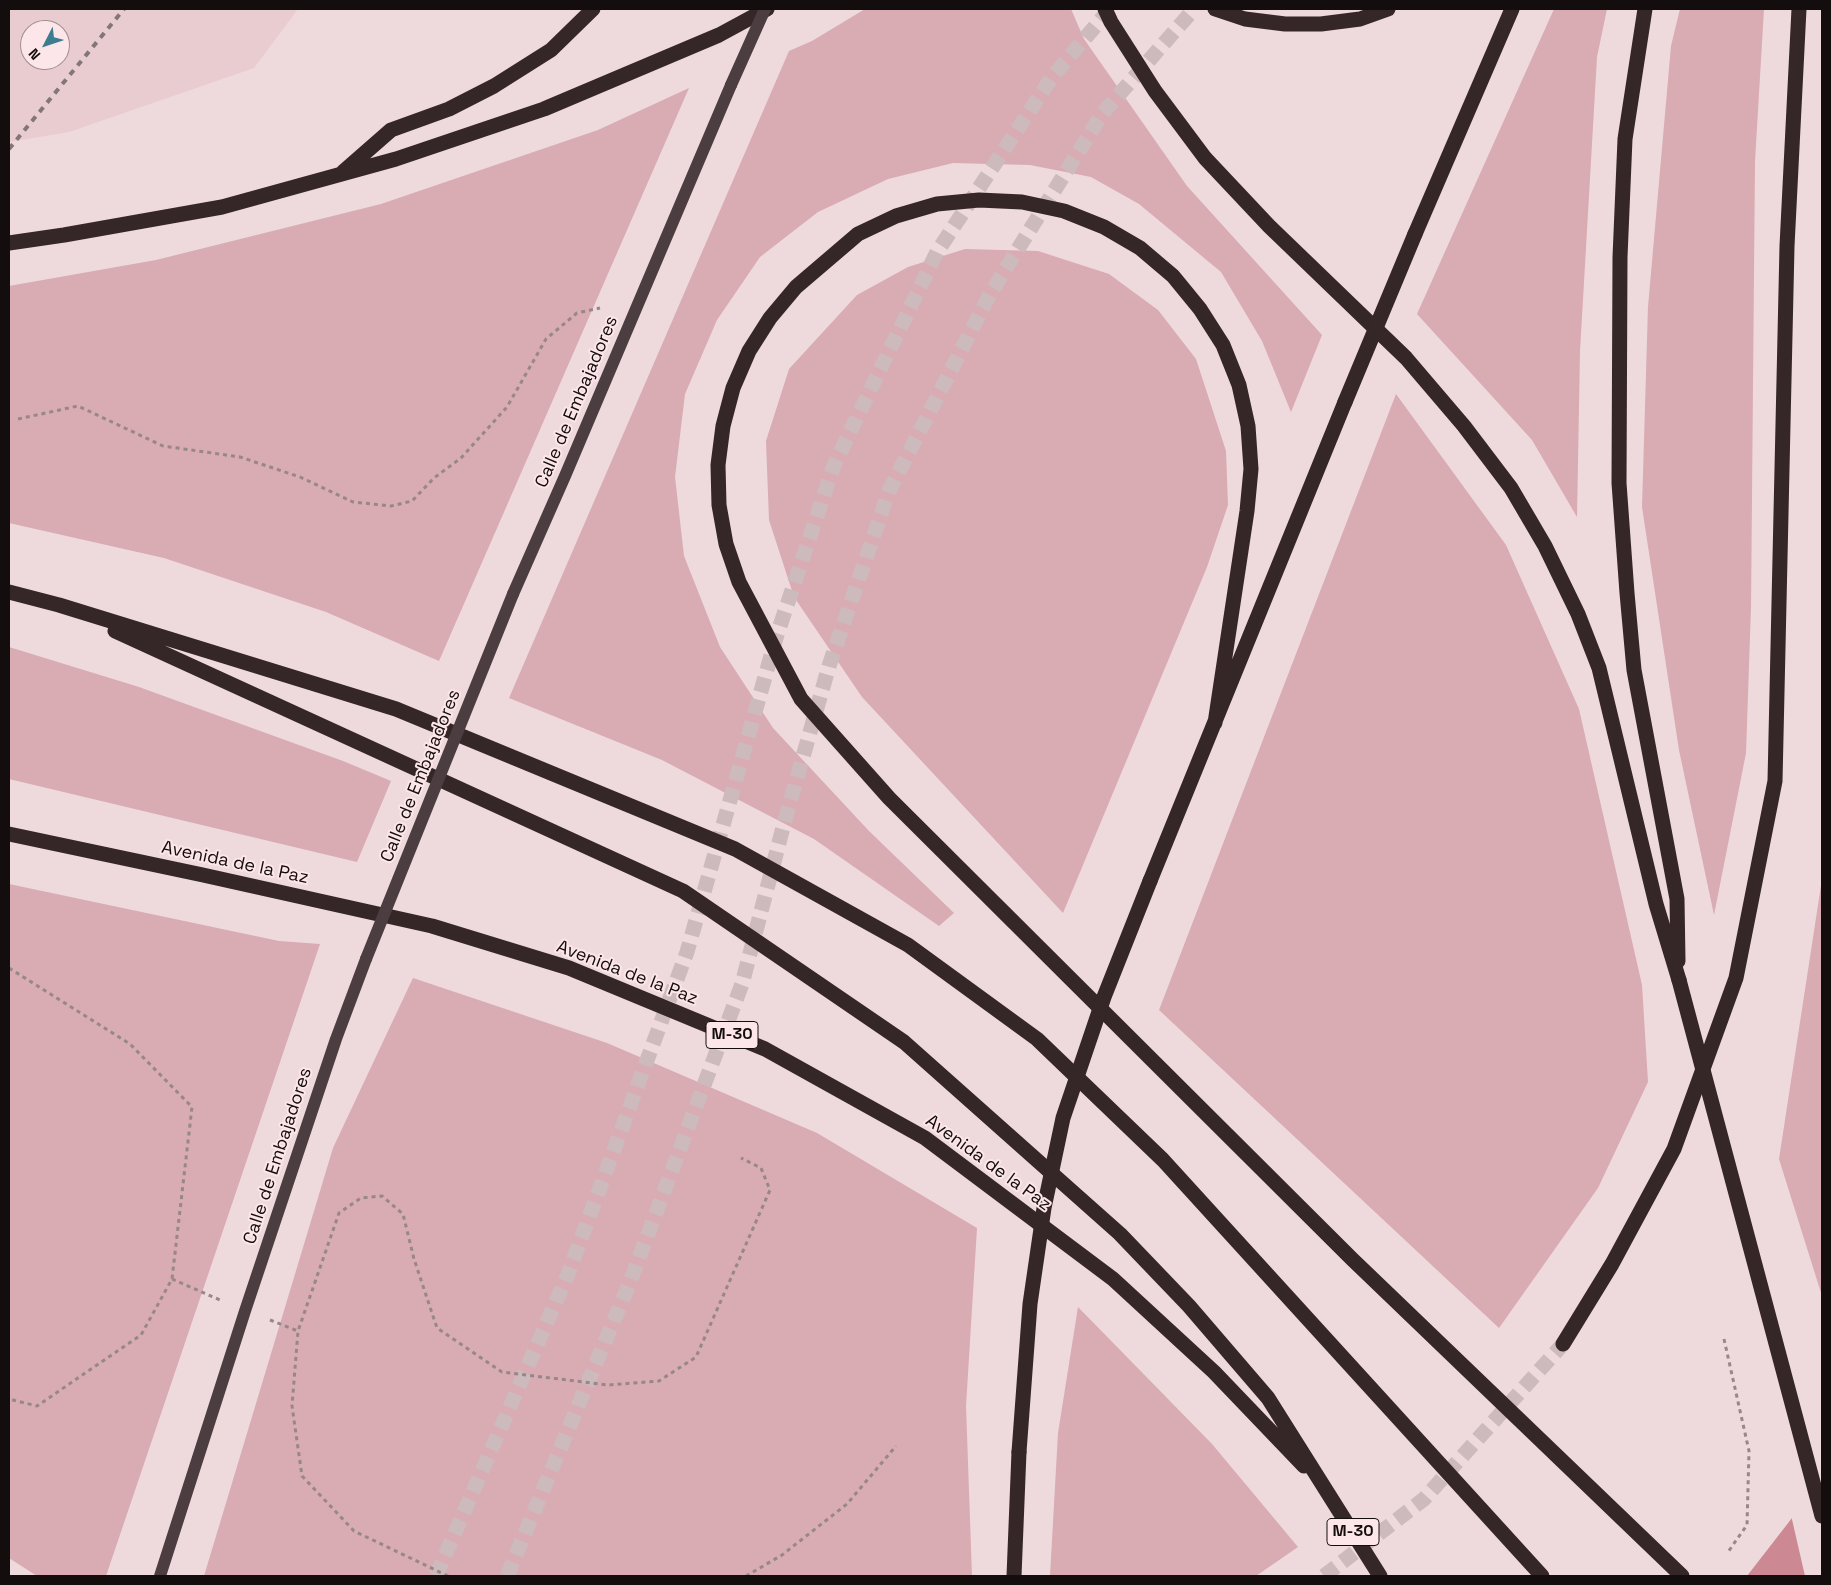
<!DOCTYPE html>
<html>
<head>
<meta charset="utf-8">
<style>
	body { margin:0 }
	#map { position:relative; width:1831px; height:1585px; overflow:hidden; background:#eed9dc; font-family:"Space Grotesk",sans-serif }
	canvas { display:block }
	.frame { position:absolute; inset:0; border:10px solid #140d0e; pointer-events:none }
	.north { position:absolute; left:20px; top:20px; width:50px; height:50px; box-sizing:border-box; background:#fce6e9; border:1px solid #9f8f91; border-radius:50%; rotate:229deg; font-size:14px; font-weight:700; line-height:20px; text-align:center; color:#140d0e }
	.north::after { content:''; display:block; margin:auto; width:18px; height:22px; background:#3c7d90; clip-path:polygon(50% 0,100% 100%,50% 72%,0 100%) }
</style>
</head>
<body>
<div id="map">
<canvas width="1831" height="1585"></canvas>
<div class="frame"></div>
<div class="north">N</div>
</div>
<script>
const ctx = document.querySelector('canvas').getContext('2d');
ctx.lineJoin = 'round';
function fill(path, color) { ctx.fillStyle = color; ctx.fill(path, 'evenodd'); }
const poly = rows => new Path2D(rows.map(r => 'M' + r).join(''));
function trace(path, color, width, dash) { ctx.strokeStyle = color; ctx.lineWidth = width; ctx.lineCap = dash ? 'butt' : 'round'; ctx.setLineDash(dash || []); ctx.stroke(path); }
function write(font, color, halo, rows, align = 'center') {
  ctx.font = font + ' "Space Grotesk",sans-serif'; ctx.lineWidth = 4; ctx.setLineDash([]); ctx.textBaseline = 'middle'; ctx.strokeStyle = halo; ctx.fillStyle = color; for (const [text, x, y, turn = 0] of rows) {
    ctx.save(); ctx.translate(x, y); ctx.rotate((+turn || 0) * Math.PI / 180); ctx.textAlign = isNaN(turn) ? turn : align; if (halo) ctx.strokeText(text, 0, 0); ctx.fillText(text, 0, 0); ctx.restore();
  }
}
const built = poly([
	[9,9,298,9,254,68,69,132,9,142],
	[30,30,60,30,60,60,30,60]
]);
const green = poly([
	[865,9,1071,9,1084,39,1187,186,1322,335,1291,412,1262,341,1221,272,1139,204,1091,177,1030,165,953,163,888,179,818,212,760,257,717,320,685,394,675,477,684,556,720,647,773,728,869,831,954,913,939,926,814,839,662,760,509,698,789,51,812,41],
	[1554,9,1607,9,1597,57,1580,351,1577,517,1532,440,1417,314],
	[1680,9,1764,9,1755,161,1751,607,1746,753,1714,915,1679,750,1642,507,1648,307,1671,46],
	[689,88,439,661,326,612,164,558,9,523,9,286,156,260,381,204,598,130],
	[965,249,1038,251,1109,274,1158,310,1196,359,1226,451,1228,505,1207,567,1063,913,862,697,794,597,769,520,766,441,789,369,857,295,908,267],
	[1396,394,1506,545,1579,709,1642,985,1648,1082,1598,1188,1499,1328,1159,1010],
	[9,647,139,687,343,761,391,781,357,862,9,779],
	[1822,879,1822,1296,1779,1159],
	[9,884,279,941,320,944,106,1576,37,1576,9,1558],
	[413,978,607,1043,817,1133,977,1228,966,1406,972,1576,204,1576,333,1148],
	[1078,1307,1212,1444,1298,1547,1256,1576,1050,1576,1058,1433]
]);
const water = poly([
	[1822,1479,1822,1576,1747,1576,1792,1518]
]);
const pier = poly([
	[1822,1477,1822,1576,1805,1576,1791,1515]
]);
const highwayTunnel = poly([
	[436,1576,568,1274,687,952,776,638,834,465,937,252,1052,77,1110,9],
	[507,1576,630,1282,742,984,786,816,829,666,889,491,990,294,1102,114,1194,9],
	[1324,1576,1424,1499,1563,1344]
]);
const path = poly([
	[18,419,78,406,163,446,240,457,300,477,353,502,391,506,412,501,434,478,461,458,507,407,546,339,577,313,600,308],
	[9,968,130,1044,192,1107,172,1279,141,1335,37,1406,9,1399],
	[172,1279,220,1300],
	[270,1320,298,1331],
	[1724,1339,1749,1451,1747,1525,1728,1552],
	[448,1576,354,1531,302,1476,292,1406,298,1331,339,1213,361,1198,382,1196,403,1214,414,1259,437,1328,502,1372,608,1385,659,1381,696,1357,770,1190,761,1168,741,1158],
	[746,1576,782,1555,847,1504,896,1446]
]);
const major = poly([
	[513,594,565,476,731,85],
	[160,1576,245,1311,336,1039,366,959]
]);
const highway = poly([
	[1105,9,1111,22,1155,91,1205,158,1269,226,1406,358,1464,426,1511,488,1545,546,1578,614,1599,668,1656,904,1679,980],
	[1215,9,1245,19,1285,24,1321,24,1360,19,1388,9],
	[1645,9,1625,139,1620,257,1619,483,1627,593,1634,670,1677,899,1678,961],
	[343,172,391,130,449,109,494,86,551,50,593,9],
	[1415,234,1512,9],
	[9,243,64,235,222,207,396,159,544,109,719,35,767,9],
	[9,592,59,605,396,709,735,849,908,945,1037,1039,1163,1160,1542,1576],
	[115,631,683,891,904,1042,1120,1234,1189,1306,1268,1398,1380,1576],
	[1215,723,1247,511,1251,469,1248,426,1239,385,1223,345,1200,309,1173,276,1140,248,1104,227,1064,211,1022,202,979,200,937,204,896,216,858,234,796,287,770,318,749,351,733,388,723,426,718,465,719,505,726,544,739,582,801,699,889,798,1352,1259,1682,1576],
	[9,834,203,875,432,926,569,968,765,1049,925,1138,1113,1279,1214,1372,1304,1466],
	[1150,881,1345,402],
	[1563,1344,1612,1264,1674,1149,1736,978,1775,781,1787,246,1799,9],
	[1014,1576,1019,1452]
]);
const rail = poly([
	[9,149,124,9]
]);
const majorBridge = poly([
	[731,85,765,9],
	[366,959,513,594]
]);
const highwayBridge = poly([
	[1345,402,1415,234],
	[1679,980,1822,1516],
	[1019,1452,1030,1304,1044,1208,1063,1118,1104,997,1150,881]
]);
const shields = [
	[732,1035,52],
	[1353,1532,52]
];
const shieldNames = [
	["M-30",732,1035],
	["M-30",1353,1532]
];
const streetNames = [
	["Calle de Embajadores",577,402,-67],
	["Calle de Embajadores",421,776,-68],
	["Avenida de la Paz",235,863,12],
	["Avenida de la Paz",627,973,21],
	["Calle de Embajadores",278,1156,-72],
	["Avenida de la Paz",988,1163,36]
];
fill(built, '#e9ccd0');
fill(green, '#d9abb2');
fill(water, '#cc8893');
fill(pier, '#eed9dc');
trace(highwayTunnel, '#cdbabd', 15, [15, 8]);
trace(path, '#978789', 3, [4, 4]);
trace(major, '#4c3e40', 12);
trace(highway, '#352628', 15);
trace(rail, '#847678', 4, [6, 6]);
trace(majorBridge, '#4c3e40', 12);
trace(highwayBridge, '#352628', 15);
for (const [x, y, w] of shields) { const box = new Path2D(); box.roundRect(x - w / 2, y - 13.5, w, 27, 4); ctx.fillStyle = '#fce6e9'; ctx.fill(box); trace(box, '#140d0e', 1); }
write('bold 16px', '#140d0e', null, shieldNames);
write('18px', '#140d0e', '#fce6e9', streetNames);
</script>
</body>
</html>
